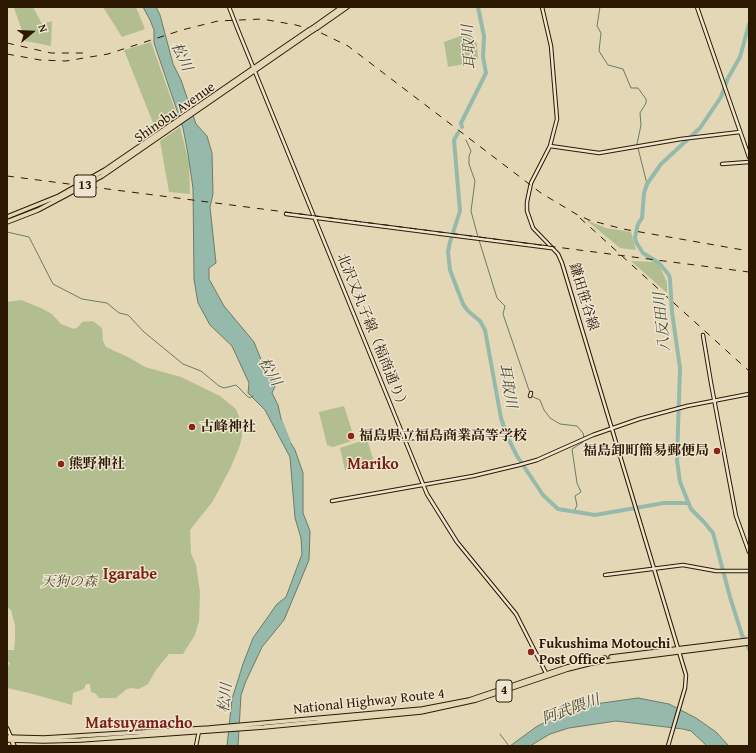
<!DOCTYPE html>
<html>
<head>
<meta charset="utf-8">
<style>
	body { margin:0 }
	#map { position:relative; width:756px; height:753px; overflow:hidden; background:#e4d7b6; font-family:"Gentium Book Plus",serif }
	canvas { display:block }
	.frame { position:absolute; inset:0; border:8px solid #2d1901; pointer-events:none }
	.north { position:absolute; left:12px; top:12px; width:40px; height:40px; -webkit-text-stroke:3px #ede5d0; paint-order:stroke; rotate:71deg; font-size:11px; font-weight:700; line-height:16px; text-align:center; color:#2d1901 }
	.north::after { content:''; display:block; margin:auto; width:14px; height:18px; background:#2d1901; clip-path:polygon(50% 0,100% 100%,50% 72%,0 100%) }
</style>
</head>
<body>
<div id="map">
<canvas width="756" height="753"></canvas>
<div class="frame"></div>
<div class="north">N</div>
</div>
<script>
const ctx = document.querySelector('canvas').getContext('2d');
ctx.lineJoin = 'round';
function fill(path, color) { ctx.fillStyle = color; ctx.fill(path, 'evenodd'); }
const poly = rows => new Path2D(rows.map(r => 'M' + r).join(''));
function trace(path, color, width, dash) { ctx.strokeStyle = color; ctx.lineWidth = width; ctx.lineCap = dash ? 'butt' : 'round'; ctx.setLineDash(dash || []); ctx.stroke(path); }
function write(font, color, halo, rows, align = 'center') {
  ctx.font = font + ' "Gentium Book Plus","Noto Serif JP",serif'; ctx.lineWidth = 3; ctx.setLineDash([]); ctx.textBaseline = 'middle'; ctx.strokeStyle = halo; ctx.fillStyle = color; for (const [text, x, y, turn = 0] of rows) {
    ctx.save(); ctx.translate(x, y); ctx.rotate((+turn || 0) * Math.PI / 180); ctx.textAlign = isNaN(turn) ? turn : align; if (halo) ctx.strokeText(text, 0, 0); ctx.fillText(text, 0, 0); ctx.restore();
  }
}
const green = poly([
	[33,7,42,24,52,21,51,46,26,41,23,39,23,33,14,8],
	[103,7,136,7,145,29,122,37],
	[471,32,477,44,478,59,474,62,448,67,444,42],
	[151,42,178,118,157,133,124,50],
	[180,127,189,163,190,194,169,192,160,141],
	[586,220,606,228,631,232,636,250,620,248],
	[631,261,656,262,660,267,667,282,667,293],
	[21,300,41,308,52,314,61,324,74,329,78,327,82,322,93,321,102,328,103,341,106,347,130,358,145,367,181,377,220,396,236,409,241,422,242,436,240,445,231,467,213,501,190,530,191,553,196,565,200,592,199,621,195,635,183,654,169,654,156,670,148,684,139,689,132,688,127,689,116,698,99,698,95,693,91,692,90,684,86,684,84,689,73,693,72,705,29,693,7,688,7,667,10,663,7,661,7,650,14,650,15,641,15,625,11,610,7,607,7,302],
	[344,406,355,440,333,447,327,445,319,412],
	[367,439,374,462,372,466,345,470,340,448]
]);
const water = poly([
	[143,7,156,7,160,15,173,64,181,80,196,124,207,136,212,153,213,194,210,207,216,263,209,268,209,279,224,306,254,342,268,377,274,378,276,384,272,393,278,405,284,432,295,450,303,473,303,513,310,531,309,560,284,620,262,647,246,681,241,695,238,746,227,746,232,699,243,664,253,638,277,604,286,597,302,554,301,538,295,518,290,457,265,410,248,393,249,383,232,346,210,325,198,303,194,279,193,188,188,154,183,128,154,43,154,30,150,20,143,7],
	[638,698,669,704,696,718,716,732,729,746,707,746,691,731,683,729,616,721,569,728,550,734,530,746,510,746,536,727,566,711,595,704,638,698]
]);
const stream = poly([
	[600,7,597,26,601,33,599,51,608,65,623,69,631,88,638,88,646,99,646,103,640,113,641,125,637,144,647,184],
	[466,140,471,151,469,156,469,164,475,181,471,211,478,237],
	[7,232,29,237,53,284,82,299,107,303,119,313,128,315,144,332,183,364,201,371,219,386,224,388,236,385,247,396,250,398,253,396],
	[479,240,497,298,505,306,503,314,531,396,540,400,544,410,550,418,560,424,577,426,583,433,584,438],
	[574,512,577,505,575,496,581,492,577,483,572,449,583,442],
	[500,734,509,746]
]);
const river = poly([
	[749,24,740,57,727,80,721,97,700,128,661,164,647,184,644,193,642,218,638,224,635,237,636,242,643,253,659,263,669,275,670,279,672,312,680,368,677,460,680,482,691,509,704,522,713,533,730,597,742,635,749,649],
	[462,127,461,123,486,73,483,57,484,36,478,7],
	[458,133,454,140,460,211,450,242,448,252,450,270,463,304,468,311,480,321,485,330,501,418,507,436,517,456,543,495,558,509,595,515,664,503,688,503],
	[281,422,289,442]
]);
const secondary = poly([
	[542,7,551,46,557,119,550,146,531,183,527,202,527,211,533,228,558,254,562,263,686,675,685,688,668,746],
	[697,7,749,157],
	[238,30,427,494,457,542,516,614,547,675],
	[550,146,599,153,681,139,740,132],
	[722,164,749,162],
	[286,214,551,248],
	[703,335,711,383,736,516,749,552],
	[530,396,531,393],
	[332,501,473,476,519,465,537,460,593,435,639,419,687,406,749,394],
	[605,575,683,565,716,571,749,571],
	[7,728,11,737],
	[196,746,199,731]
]);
const highway = poly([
	[314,27,342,7],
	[317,28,347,7],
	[7,217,59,196,105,170,309,30],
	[7,222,38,210,102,176,312,31],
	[611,657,749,640],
	[7,737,44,738,209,728,422,709,469,700,567,667,605,658],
	[11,738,14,746],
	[7,740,44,741,81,740,264,727,421,712,476,700,568,669,592,663,749,643]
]);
const rail = poly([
	[7,43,51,53,84,53],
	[7,54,40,60,66,61,108,54,182,30,218,21,262,19,296,25,317,31,348,46,541,193,576,214,589,220,623,229,749,251],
	[7,176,749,272],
	[580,218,749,371]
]);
const secondaryBridge = poly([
	[229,7,238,30]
]);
const highwayBridge = poly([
	[309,30,314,27],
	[312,31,317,28]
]);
const markers = [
	[192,427,4,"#8f2418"],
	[351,436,4,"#8f2418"],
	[717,451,4,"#8f2418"],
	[61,464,4,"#8f2418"],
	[531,652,4,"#8f2418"]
];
const shields = [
	[85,186,22],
	[504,691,16]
];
const shieldNames = [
	["13",85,186],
	["4",504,691]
];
const streetNames = [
	["Shinobu Avenue",175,113,-35],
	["鎌田笹谷線",583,297,73],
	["北沢又丸子線（福商通り）",372,332,68],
	["National Highway Route 4",369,702,-6]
];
const poiNames = [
	["古峰神社",200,427],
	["福島県立福島商業高等学校",359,436],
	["福島卸町簡易郵便局",709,451,"right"],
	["熊野神社",69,464],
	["Fukushima Motouchi",539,644],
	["Post Office",539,660]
];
const parkNames = [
	["天狗の森",69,582]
];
const waterNames = [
	["耳取川",470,47,-94],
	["松川",181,57,65],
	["八反田川",663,322,-96],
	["松川",269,372,60],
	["耳取川",507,386,80],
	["松川",226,698,-84],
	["阿武隈川",571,710,-20]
];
const quarterNames = [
	["Mariko",373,465],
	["Igarabe",130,575],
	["Matsuyamacho",139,724]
];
fill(green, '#b2be8f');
fill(water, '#95baac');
trace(water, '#6b7a68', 1);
trace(stream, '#6b7a68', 1);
trace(river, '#95baac', 4);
trace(secondary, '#2d1901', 4.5);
trace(highway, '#2d1901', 5.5);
trace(secondary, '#ede5d0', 2.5);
trace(highway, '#e4d7b6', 3.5);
trace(rail, '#2d1901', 1, [7, 7]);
trace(secondaryBridge, '#2d1901', 4.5, []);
trace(highwayBridge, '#2d1901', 5.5, []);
trace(secondaryBridge, '#ede5d0', 2.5);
trace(highwayBridge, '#e4d7b6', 3.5);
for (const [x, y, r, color] of markers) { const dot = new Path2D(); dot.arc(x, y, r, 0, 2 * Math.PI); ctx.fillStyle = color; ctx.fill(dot); trace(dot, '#ede5d0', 1.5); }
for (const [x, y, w] of shields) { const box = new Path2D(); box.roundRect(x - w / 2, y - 11, w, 22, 3); ctx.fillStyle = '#ede5d0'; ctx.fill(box); trace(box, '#2d1901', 1); }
write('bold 13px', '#2d1901', null, shieldNames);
write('14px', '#2d1901', '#ede5d0', streetNames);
write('bold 14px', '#2d1901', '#ede5d0', poiNames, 'left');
write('italic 14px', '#554b2c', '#ede5d0', parkNames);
write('italic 15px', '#4c4934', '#ede5d0', waterNames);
write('bold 16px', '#7a1f14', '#ede5d0', quarterNames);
</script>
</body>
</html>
